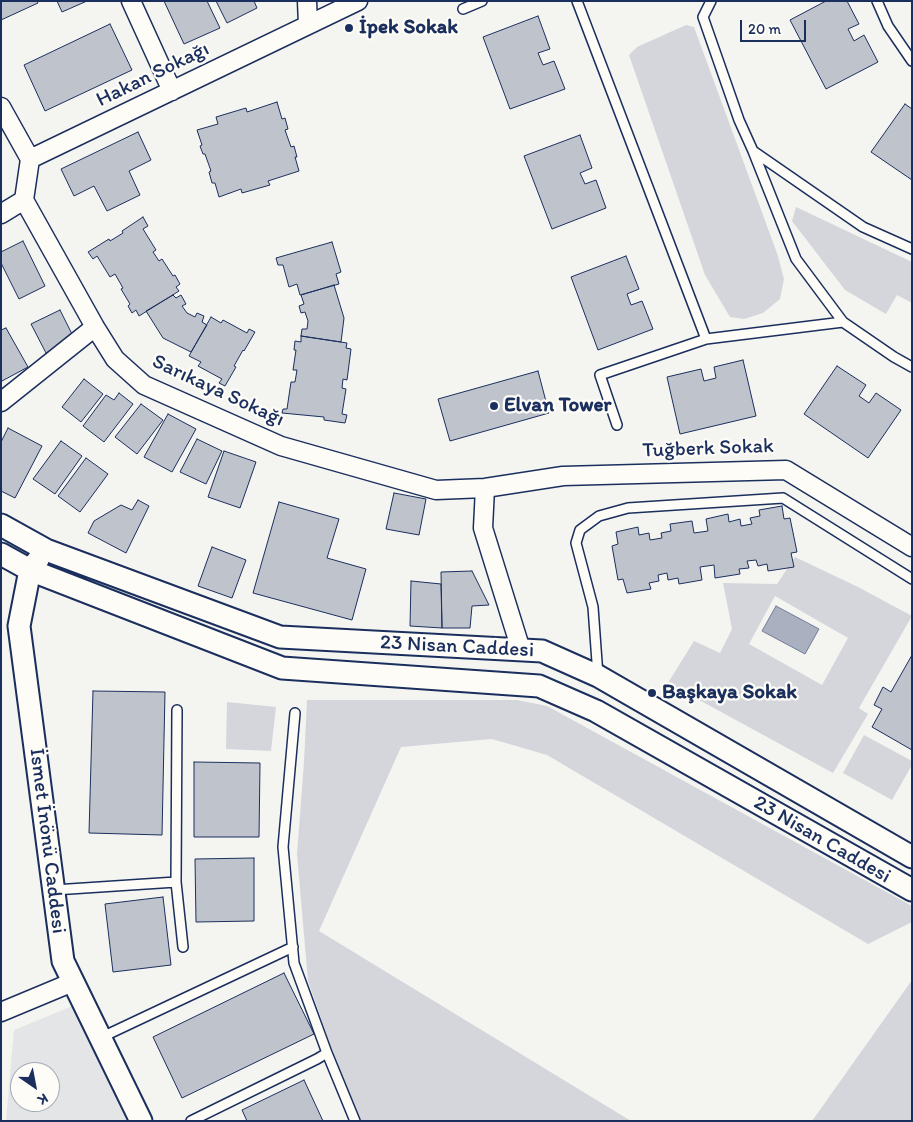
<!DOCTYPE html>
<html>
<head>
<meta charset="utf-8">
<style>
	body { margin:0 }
	#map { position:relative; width:913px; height:1122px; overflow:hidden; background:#f4f4f1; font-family:Itim,sans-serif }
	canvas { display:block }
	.frame { position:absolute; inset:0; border:2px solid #1b2f5e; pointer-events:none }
	.north { position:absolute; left:10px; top:1062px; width:50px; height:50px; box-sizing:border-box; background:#fdfcf7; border:1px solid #a3aaba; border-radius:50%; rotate:147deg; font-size:14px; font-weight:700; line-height:20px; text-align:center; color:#1b2f5e }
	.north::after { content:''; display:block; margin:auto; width:18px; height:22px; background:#1b2f5e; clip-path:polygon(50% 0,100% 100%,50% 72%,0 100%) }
	.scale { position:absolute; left:740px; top:20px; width:66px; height:22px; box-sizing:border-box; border:2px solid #1b2f5e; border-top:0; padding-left:6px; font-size:15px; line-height:18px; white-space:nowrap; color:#1b2f5e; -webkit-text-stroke:4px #fdfcf7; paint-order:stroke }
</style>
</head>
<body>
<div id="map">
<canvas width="913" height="1122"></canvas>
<div class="frame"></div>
<div class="north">K</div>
<div class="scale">20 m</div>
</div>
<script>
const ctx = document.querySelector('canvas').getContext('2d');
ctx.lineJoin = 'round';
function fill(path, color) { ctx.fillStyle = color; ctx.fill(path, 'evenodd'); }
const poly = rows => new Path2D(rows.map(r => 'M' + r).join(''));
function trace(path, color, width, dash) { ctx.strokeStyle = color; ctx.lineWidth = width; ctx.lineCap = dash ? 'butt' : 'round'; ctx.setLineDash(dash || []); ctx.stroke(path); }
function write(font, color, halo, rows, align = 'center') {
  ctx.font = font + ' Itim,sans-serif'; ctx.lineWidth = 4.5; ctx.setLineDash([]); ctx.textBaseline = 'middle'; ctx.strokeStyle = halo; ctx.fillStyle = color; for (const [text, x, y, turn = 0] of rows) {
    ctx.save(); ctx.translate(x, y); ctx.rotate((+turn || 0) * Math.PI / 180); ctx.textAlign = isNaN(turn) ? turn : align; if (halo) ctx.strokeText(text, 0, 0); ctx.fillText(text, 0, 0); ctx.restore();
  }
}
const built = poly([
	[85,1001,141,1121,6,1121,14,1030],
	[20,1072,50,1072,50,1102,20,1102]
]);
const green = poly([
	[686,25,694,27,778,256,784,279,780,299,763,313,744,319,730,317,705,275,629,55,637,47],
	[796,207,912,262,912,303,897,295,886,314,845,290,792,221],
	[795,557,858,587,912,616,859,708,868,714,833,773,668,683,694,641,720,653,732,629,723,583,777,584],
	[775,596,848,638,822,685,749,644],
	[307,700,517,700,547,706,912,906,912,922,868,944,547,755,492,739,401,747,319,931,631,1121,360,1121,334,1055,308,981,297,854,304,762],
	[227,702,276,707,271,751,226,749],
	[864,735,912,761,912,765,892,800,843,773],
	[912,980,912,1118,910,1121,812,1121]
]);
const water = poly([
	[776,606,819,629,805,654,762,631,776,606]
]);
const building = poly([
	[1,1,37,1,38,3,1,20,1,1],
	[57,1,87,1,62,12,57,1],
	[164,1,207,1,220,28,184,44,164,1],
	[216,1,254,1,257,8,227,23,216,1],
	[826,1,847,1,859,24,848,29,854,41,864,35,878,62,826,89,790,20,826,1],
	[538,16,550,49,538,53,543,65,554,61,565,89,510,109,483,37,538,16],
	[110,24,132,70,45,111,24,65,110,24],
	[277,102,282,119,285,118,288,129,285,130,291,147,294,146,297,157,295,157,299,171,268,181,270,185,242,193,241,189,219,197,215,183,212,183,209,172,211,171,205,154,203,154,200,146,202,145,197,130,218,124,216,117,246,108,247,112,277,102],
	[905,104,912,109,912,180,871,152,905,104],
	[138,132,151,160,129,171,140,195,107,211,94,186,74,196,61,169,138,132],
	[580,135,592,168,580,173,585,184,596,180,606,208,552,229,524,156,580,135],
	[143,217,148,226,143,229,156,250,153,252,159,261,162,259,173,276,175,275,180,284,176,287,179,291,139,316,136,310,132,313,128,306,130,304,121,289,123,288,115,274,110,277,97,256,93,259,88,252,109,239,110,241,123,233,122,231,143,217],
	[23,241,45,286,19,299,1,263,1,252,23,241],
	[332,242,341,272,336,274,339,284,300,295,297,284,289,287,283,265,278,265,276,258,332,242],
	[626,256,639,289,627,294,631,305,642,301,653,329,598,350,571,277,626,256],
	[334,285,344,318,341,342,301,336,302,329,307,329,308,321,305,312,301,313,299,306,304,304,301,295,334,285],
	[173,295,176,298,181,295,186,304,182,306,187,313,195,317,197,313,204,316,202,322,207,325,191,352,163,338,146,311,173,295],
	[60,310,74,338,46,353,31,324,60,310],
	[211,317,221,323,223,320,247,333,249,329,255,332,244,351,243,350,234,366,236,367,225,386,219,383,222,379,198,366,201,362,189,356,211,317],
	[6,328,28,367,2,381,1,379,1,330,6,328],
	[301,336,347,343,346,348,351,349,347,380,343,379,342,388,346,389,342,414,347,415,345,423,324,420,324,417,282,413,283,409,287,409,291,382,295,382,297,370,293,370,296,350,294,350,295,341,301,342,301,336],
	[743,360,756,416,680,434,667,377,701,369,704,381,716,378,714,367,743,360],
	[837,366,866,385,859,396,869,403,876,393,901,410,868,458,804,414,837,366],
	[538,371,549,413,450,441,438,399,538,371],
	[84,379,103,394,81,422,62,407,84,379],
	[119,393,133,404,104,442,83,426,106,395,114,400,119,393],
	[141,404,163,420,137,454,115,437,141,404],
	[168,414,196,429,172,472,144,457,168,414],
	[8,428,42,446,15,498,1,491,1,442,8,428],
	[197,439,222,451,206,484,180,472,197,439],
	[61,441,82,456,55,494,33,479,61,441],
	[224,451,256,462,240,508,208,497,224,451],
	[86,458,108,474,80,512,58,496,86,458],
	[394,493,426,499,419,535,386,529,394,493],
	[138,500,149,506,126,553,88,533,94,521,121,505,132,510,138,500],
	[279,502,339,519,327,558,366,569,352,620,253,593,279,502],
	[782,506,784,519,790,518,797,552,791,553,794,567,768,571,767,564,758,566,756,560,747,561,749,568,739,569,740,574,715,578,714,565,700,567,702,580,679,584,678,578,668,580,667,573,658,575,659,581,649,583,651,589,627,593,623,579,618,580,612,546,618,544,616,532,638,527,639,535,649,533,650,540,662,538,661,533,671,531,670,524,692,521,694,533,708,531,706,519,728,514,729,522,740,519,741,526,752,524,750,518,760,516,759,510,782,506],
	[212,547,246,560,232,598,198,586,212,547],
	[472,571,489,605,472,606,470,628,442,628,441,572,472,571],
	[411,581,441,584,442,628,410,626,411,581],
	[912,655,912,750,872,727,882,709,874,705,883,687,891,692,912,655],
	[93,691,165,692,162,835,89,833,93,691],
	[194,762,260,763,259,837,194,837,194,762],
	[254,858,254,921,196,922,195,859,254,858],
	[163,897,171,965,113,972,105,904,163,897],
	[284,973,314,1034,182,1098,153,1037,284,973],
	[304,1080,323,1121,247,1121,242,1110,304,1080]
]);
const service = poly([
	[577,1,706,339],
	[711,1,703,17,739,120,753,151,863,227,912,249],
	[877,1,888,26,912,61],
	[463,9,482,1],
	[753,151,796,259,843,322,894,357,912,367],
	[617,425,600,375,706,339,843,322],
	[598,676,593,607,576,543,580,530,599,516,628,508,783,498,912,579],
	[176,882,183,947],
	[54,890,176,882,177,710],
	[100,1038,293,947],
	[327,1053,355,1121],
	[191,1121,317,1059,327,1053,294,963,283,847,295,713]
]);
const minor = poly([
	[131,1,172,91],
	[307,1,308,25],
	[1,107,30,159],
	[24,200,95,327,115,359,144,385,281,446,436,490,485,488,563,476,786,470,912,547],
	[1,214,24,200,30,159,358,1],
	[1,402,95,327],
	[485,488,483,528,521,650],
	[1,1012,73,982]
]);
const tertiary = poly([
	[1,525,46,550,280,637,542,651,598,676,912,857],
	[1,554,30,570,282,668,539,686,596,711,912,890],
	[38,560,30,570,19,626,63,961,141,1121]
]);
const markers = [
	[349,28,5,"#1b2f5e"],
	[494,406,5,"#1b2f5e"],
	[652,693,5,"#1b2f5e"]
];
const poiNames = [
	["İpek Sokak",359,28],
	["Elvan Tower",504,406],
	["Başkaya Sokak",662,693]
];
const streetNames = [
	["Hakan Sokağı",153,75,-26],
	["Sarıkaya Sokağı",218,391,25],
	["Tuğberk Sokak",708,449,-2],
	["23 Nisan Caddesi",457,647,3],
	["23 Nisan Caddesi",822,840,30],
	["İsmet İnönü Caddesi",47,841,83]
];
fill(built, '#e4e5e6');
fill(green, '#d4d6db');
fill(water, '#aab0bf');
trace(water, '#717c98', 1);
fill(building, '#bfc3cc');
trace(building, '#1b2f5e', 1);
trace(service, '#1b2f5e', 12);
trace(minor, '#1b2f5e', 21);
trace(tertiary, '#1b2f5e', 25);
trace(service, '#fdfcf7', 9);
trace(minor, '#fdfcf7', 18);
trace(tertiary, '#fdfcf7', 21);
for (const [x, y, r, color] of markers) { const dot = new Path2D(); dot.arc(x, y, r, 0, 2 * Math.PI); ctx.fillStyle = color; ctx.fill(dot); trace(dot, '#fdfcf7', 2); }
write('bold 21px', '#1b2f5e', '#fdfcf7', poiNames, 'left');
write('21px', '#1b2f5e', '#fdfcf7', streetNames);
</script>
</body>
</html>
